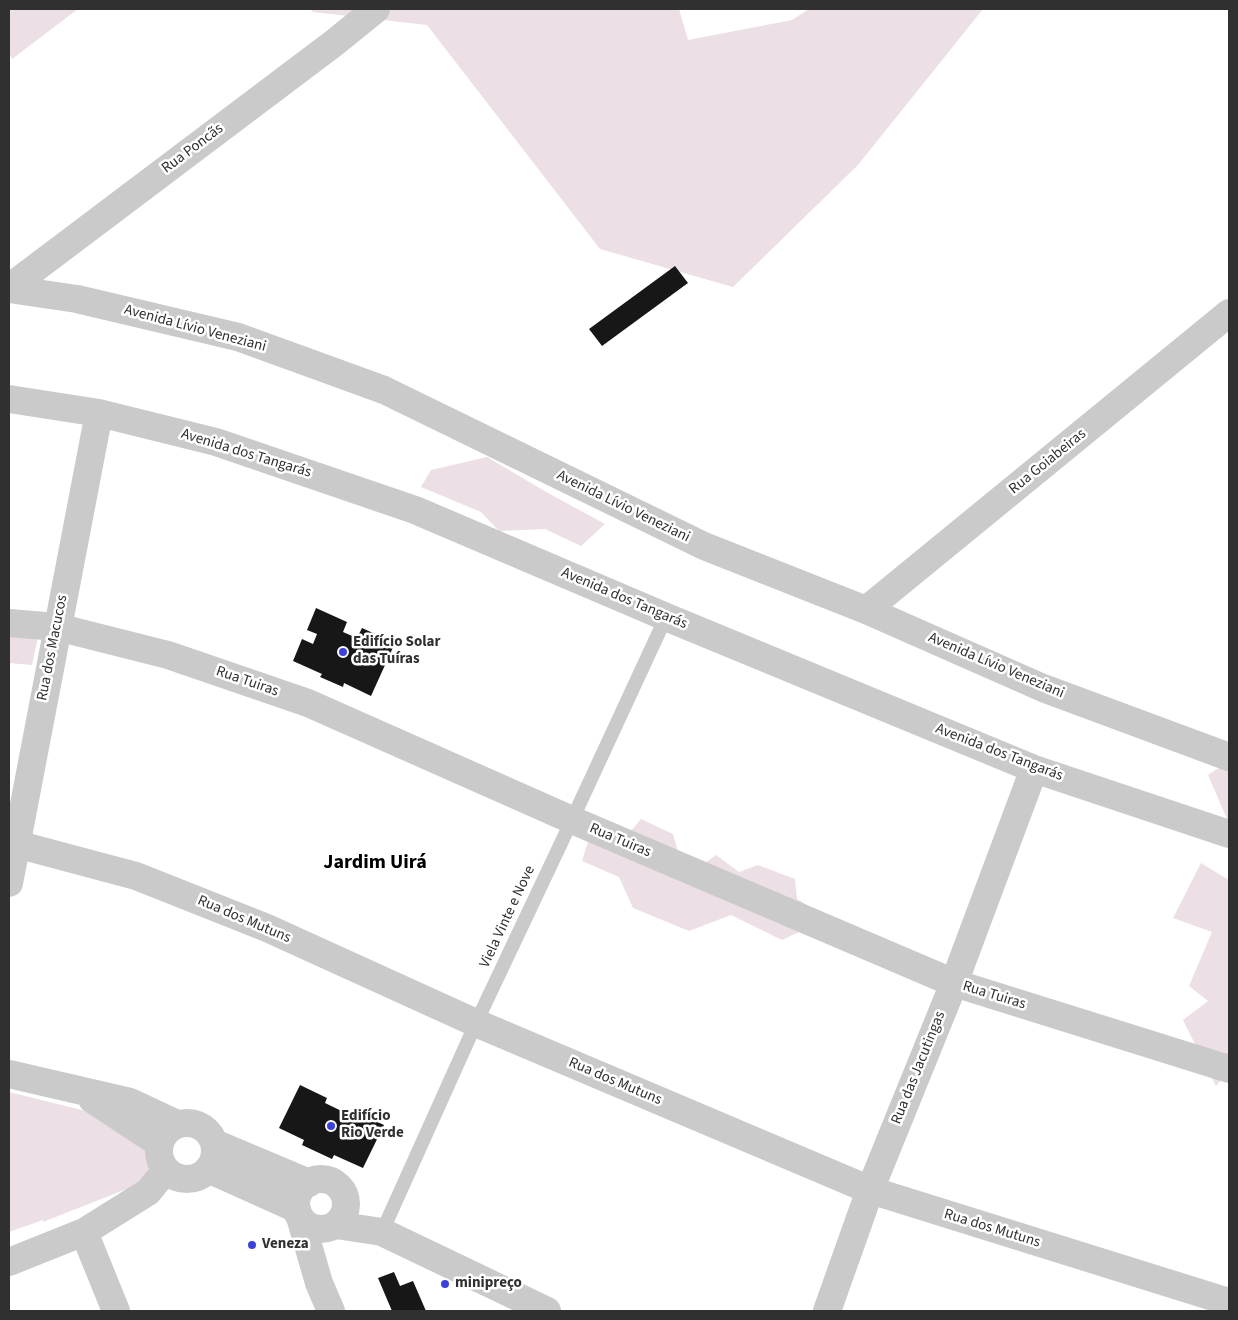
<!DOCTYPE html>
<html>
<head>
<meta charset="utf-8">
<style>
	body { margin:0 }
	#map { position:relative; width:1238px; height:1320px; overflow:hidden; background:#fff; font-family:"Source Sans 3",sans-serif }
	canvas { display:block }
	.frame { position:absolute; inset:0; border:10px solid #303030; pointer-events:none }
</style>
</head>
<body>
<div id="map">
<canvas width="1238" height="1320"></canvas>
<div class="frame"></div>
</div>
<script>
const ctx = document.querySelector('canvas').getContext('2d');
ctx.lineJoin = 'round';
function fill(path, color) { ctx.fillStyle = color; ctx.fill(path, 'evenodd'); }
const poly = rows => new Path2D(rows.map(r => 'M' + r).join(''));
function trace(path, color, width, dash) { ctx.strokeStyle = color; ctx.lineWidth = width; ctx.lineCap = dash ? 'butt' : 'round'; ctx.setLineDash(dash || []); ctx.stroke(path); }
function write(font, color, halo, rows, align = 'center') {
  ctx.font = font + ' "Source Sans 3",sans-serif'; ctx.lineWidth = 5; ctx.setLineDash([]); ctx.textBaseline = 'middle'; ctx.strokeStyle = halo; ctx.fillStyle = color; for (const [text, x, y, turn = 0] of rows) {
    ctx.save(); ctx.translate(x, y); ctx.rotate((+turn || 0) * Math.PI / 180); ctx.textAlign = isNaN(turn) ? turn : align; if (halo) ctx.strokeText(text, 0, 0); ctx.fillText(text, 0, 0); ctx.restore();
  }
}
const green = poly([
	[9,9,78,9,12,59,9,53],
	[311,9,679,9,688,40,792,20,809,9,983,9,858,165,733,287,600,249,427,25,313,12],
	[487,457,548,493,605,524,581,546,545,529,499,531,481,512,421,487,431,470],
	[9,598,9,617,38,637,32,665,9,663],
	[1229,761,1229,819,1227,819,1208,775],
	[641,819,673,834,685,877,716,855,739,872,758,865,795,879,797,899,810,907,805,929,782,940,731,915,689,931,633,908,619,877,582,861,588,842,619,845],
	[1201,863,1229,880,1229,1071,1216,1086,1183,1020,1208,1001,1189,986,1212,932,1173,918],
	[9,1092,102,1115,151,1149,147,1181,43,1222,43,1220,9,1232]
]);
const building = poly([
	[675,266,688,283,602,346,589,329],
	[316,608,347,622,343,632,357,638,362,628,395,643,371,696,344,683,343,687,320,677,322,674,293,661,302,639,313,644,317,634,307,630],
	[300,1085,327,1098,325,1103,352,1116,354,1111,384,1125,363,1168,334,1155,332,1159,302,1145,304,1140,279,1128],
	[394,1272,400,1286,413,1281,426,1311,392,1311,378,1278]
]);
const lane = poly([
	[382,1232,476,1023,572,820,666,617]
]);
const street = poly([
	[9,288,334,43,376,9],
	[9,289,77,299,238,337,384,390,704,546,866,610,1043,688,1229,757],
	[9,399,99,413,216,442,415,510,666,617,1034,769,1229,834],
	[866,610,1229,313],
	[9,623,57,627,168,655,308,703,572,820,954,983,1229,1069],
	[9,844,16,844,136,876,267,928,476,1023,870,1190,1229,1302],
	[9,883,99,413],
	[9,1074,130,1102,177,1124],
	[92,1099,160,1144],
	'159 1151a28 28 0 1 1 56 0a28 28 0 1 1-56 0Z',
	[214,1143,309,1183],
	[208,1169,297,1209],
	'296 1204a25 25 0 1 1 50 0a25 25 0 1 1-50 0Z',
	[300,1217,319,1283,331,1311],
	[336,1225,382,1232,547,1311],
	[84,1232,116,1311],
	[9,1262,84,1232,148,1192,166,1170],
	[827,1311,870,1190,954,983,1034,769]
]);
const markers = [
	[343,652,5,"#3c41dc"],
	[331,1126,5,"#3c41dc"],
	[252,1245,5,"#3c41dc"],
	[445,1284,5,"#3c41dc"]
];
const streetNames = [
	["Rua Poncãs",193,149,-37],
	["Avenida Lívio Veneziani",195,329,15],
	["Avenida dos Tangarás",246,454,17],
	["Rua Goiabeiras",1048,462,-39],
	["Avenida Lívio Veneziani",623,507,26],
	["Avenida dos Tangarás",624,599,23],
	["Rua dos Macucos",53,648,-79],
	["Avenida Lívio Veneziani",996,666,23],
	["Rua Tuiras",247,682,19],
	["Avenida dos Tangarás",999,753,21],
	["Rua Tuiras",620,841,23],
	["Viela Vinte e Nove",508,917,-65],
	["Rua dos Mutuns",244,920,23],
	["Rua Tuiras",994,996,17],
	["Rua das Jacutingas",919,1068,-68],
	["Rua dos Mutuns",615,1082,23],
	["Rua dos Mutuns",992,1229,17]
];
const poiNames = [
	["Edifício Solar",353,643],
	["das Tuíras",353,660],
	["Edifício",341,1117],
	["Rio Verde",341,1134],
	["Veneza",262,1245],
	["minipreço",455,1284]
];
const districtNames = [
	["Jardim Uirá",375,864]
];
fill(green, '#ecdfe5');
fill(building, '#171717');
trace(lane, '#cacaca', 14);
trace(street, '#cacaca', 28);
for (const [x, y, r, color] of markers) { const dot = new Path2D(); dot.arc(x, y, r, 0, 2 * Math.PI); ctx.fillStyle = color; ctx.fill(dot); trace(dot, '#fff', 2); }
write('15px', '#303030', '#fff', streetNames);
write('bold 15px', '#303030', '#fff', poiNames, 'left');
write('bold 20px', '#000', '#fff', districtNames);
</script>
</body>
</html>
